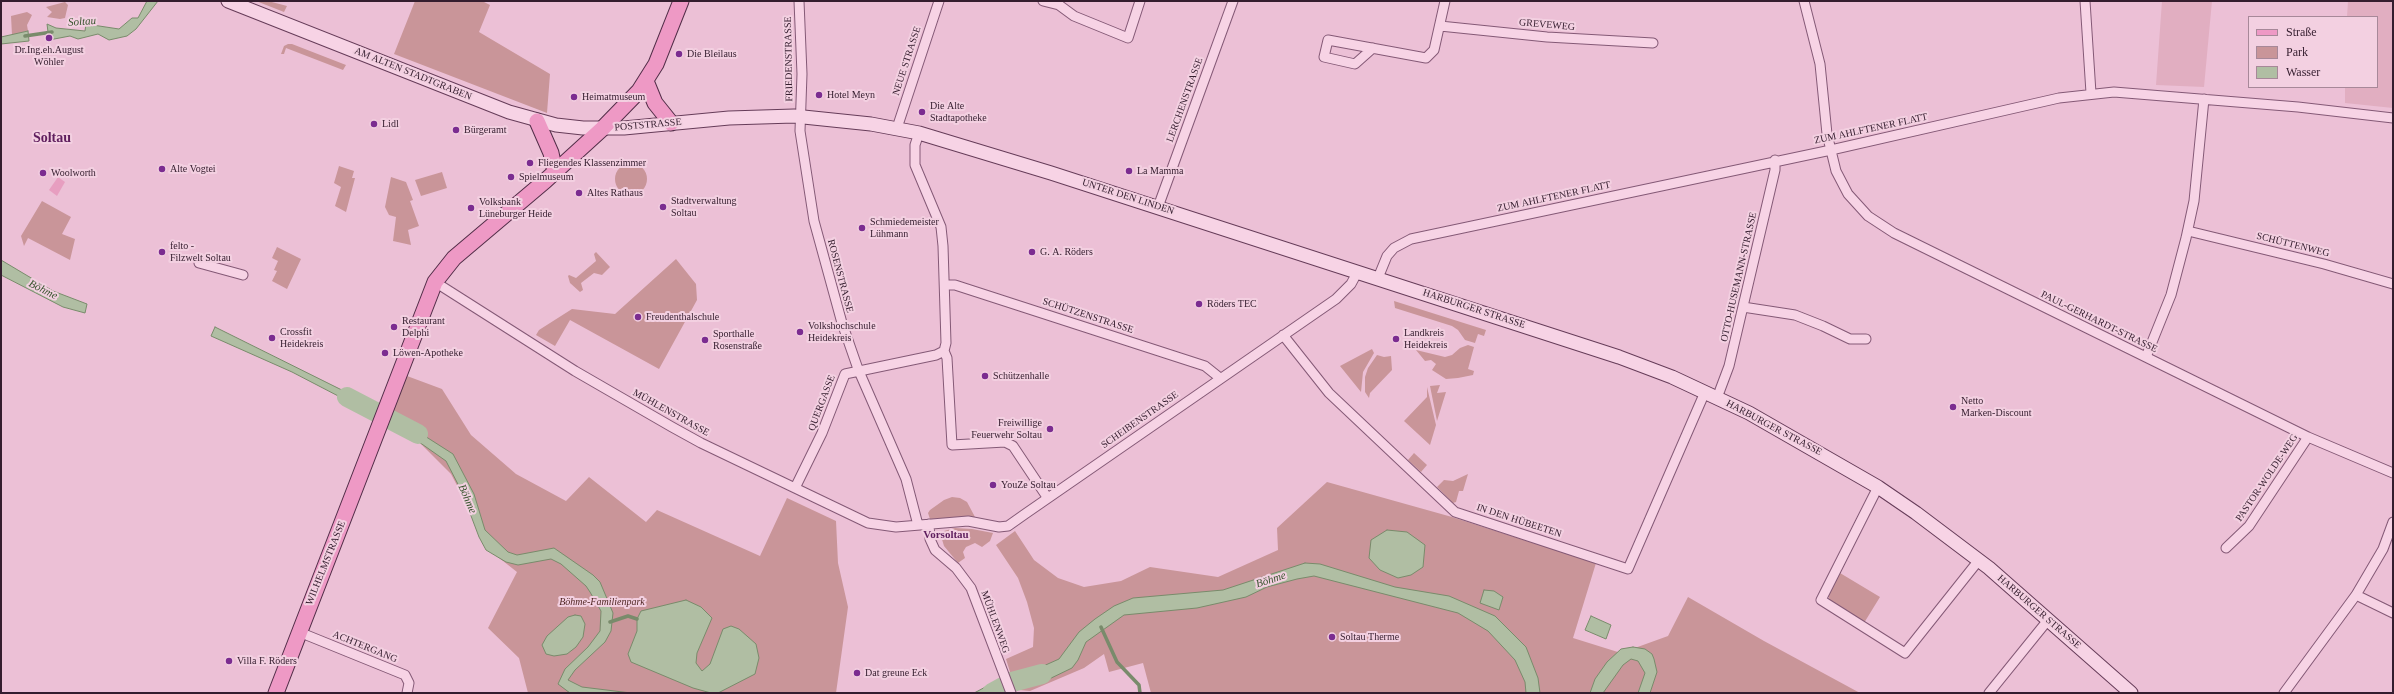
<!DOCTYPE html>
<html>
<head>
<meta charset="utf-8">
<style>
	body { margin:0 }
	#map { position:relative; width:2394px; height:694px; overflow:hidden; background:#ecc0d6; font-family:"Times New Roman",serif }
	canvas { display:block }
	.frame { position:absolute; inset:0; border:2px solid #341d2e; pointer-events:none }
	.legend { position:absolute; left:2248px; top:16px; width:130px; height:72px; box-sizing:border-box; background:#f3d0e1; border:1px solid #a78899; margin:0; padding:5px 7px; list-style:none; font-size:12px; color:#341d2e }
	.legend li { display:flex; align-items:center; gap:8px; height:20px }
	.legend b { width:20px; border:1px solid #a78899 }
</style>
</head>
<body>
<div id="map">
<canvas width="2394" height="694"></canvas>
<div class="frame"></div>
<ul class="legend">
<li><b style="height:5px;background:#ee99c5"></b>Straße</li>
<li><b style="height:11px;background:#c99599"></b>Park</li>
<li><b style="height:11px;background:#b0bea3"></b>Wasser</li>
</ul>
</div>
<script>
const ctx = document.querySelector('canvas').getContext('2d');
ctx.lineJoin = 'round';
function fill(path, color) { ctx.fillStyle = color; ctx.fill(path, 'evenodd'); }
const poly = rows => new Path2D(rows.map(r => 'M' + r).join(''));
function trace(path, color, width, dash) { ctx.strokeStyle = color; ctx.lineWidth = width; ctx.lineCap = dash ? 'butt' : 'round'; ctx.setLineDash(dash || []); ctx.stroke(path); }
function write(font, color, halo, rows, align = 'center') {
  ctx.font = font + ' "Times New Roman",serif'; ctx.lineWidth = 4; ctx.setLineDash([]); ctx.textBaseline = 'middle'; ctx.strokeStyle = halo; ctx.fillStyle = color; for (const [text, x, y, turn = 0] of rows) {
    ctx.save(); ctx.translate(x, y); ctx.rotate((+turn || 0) * Math.PI / 180); ctx.textAlign = isNaN(turn) ? turn : align; if (halo) ctx.strokeText(text, 0, 0); ctx.fillText(text, 0, 0); ctx.restore();
  }
}
const farmland = poly([
	[2162,1,2212,1,2204,87,2156,85],
	[2348,1,2393,1,2393,108,2345,103,2345,87,2377,87,2377,17,2347,17]
]);
const green = poly([
	[256,1,268,1,287,6,284,12],
	[415,1,482,1,490,5,479,32,550,74,547,113,394,54],
	[65,2,68,5,65,18,60,19,47,17,52,12,46,7],
	[27,12,32,15,27,25,28,31,12,35,11,16],
	[288,44,292,44,346,65,343,70,286,48,284,54,281,54,284,46],
	'615 179a16 16 0 1 1 32 0a16 16 0 1 1-32 0Z',
	[339,166,354,171,352,178,355,178,346,212,335,206,341,187,334,183],
	[442,172,447,188,421,196,415,180],
	[391,177,406,182,413,200,410,201,419,226,408,230,411,245,393,241,396,217,389,215,385,207],
	[42,201,71,217,62,234,75,239,70,260,28,238,24,246,21,236],
	[277,247,301,259,287,289,272,281,277,271,274,270,278,261,272,258],
	[596,252,610,267,602,275,594,273,581,283,583,290,580,292,570,283,568,276,569,275,576,278,596,261,594,254],
	[676,259,696,284,697,300,659,369,570,320,555,346,536,335,539,330,572,309,615,314],
	[1394,301,1486,330,1484,336,1478,334,1475,343,1465,340,1458,330,1452,326,1395,308],
	[1468,345,1474,347,1468,369,1474,371,1473,375,1458,378,1446,379,1432,370,1436,364,1431,360,1425,361,1416,350,1445,357,1452,355,1460,348],
	[1372,349,1374,353,1363,372,1361,392,1340,366],
	[1377,355,1384,357,1391,356,1392,370,1370,393,1369,398,1365,392,1365,377,1368,368],
	[407,376,442,389,471,435,516,474,566,501,589,477,646,522,657,510,760,556,787,498,836,521,838,563,848,607,836,693,528,693,519,658,488,628,517,572,484,546,470,510,451,474,420,443,387,427],
	[1440,385,1437,393,1446,392,1437,421,1430,386],
	[1427,387,1436,425,1430,445,1404,421,1427,397],
	[1414,453,1427,465,1421,472,1408,460],
	[1468,474,1463,491,1459,491,1456,502,1453,503,1437,487,1444,480,1453,481],
	[1327,482,1452,517,1596,563,1573,638,1621,653,1668,636,1688,597,1764,641,1860,693,1151,693,1143,663,1109,672,1104,654,1084,668,1030,691,1019,690,1010,693,977,693,1010,672,1006,659,1033,647,1034,628,1027,602,1018,578,996,545,1015,531,1034,560,1058,578,1084,587,1121,581,1150,567,1218,577,1278,550,1277,528],
	[952,497,960,498,967,502,975,517,930,519,928,513,930,510,944,500],
	[955,528,972,529,993,533,990,541,982,547,975,543,966,547,963,552,965,558,958,563,944,546,941,536,944,531],
	[1840,573,1880,597,1864,623,1831,603,1828,595]
]);
const sand = poly([
	[58,177,65,182,57,196,49,190]
]);
const water = poly([
	[147,1,158,1,136,29,127,36,109,40,98,34,78,39,70,36,49,40,47,24,56,28,85,31,86,24,119,29,132,18,138,18,147,1],
	[28,31,29,41,1,44,1,37,28,31],
	[1,260,53,291,87,304,85,313,63,307,1,275,1,260],
	[215,327,372,405,369,412,292,372,211,336,215,327],
	[395,417,453,454,474,494,485,530,508,552,517,555,554,548,593,575,600,582,613,613,611,631,605,642,575,670,568,680,582,687,631,693,570,693,558,684,565,669,588,647,600,631,601,611,590,592,586,586,561,564,551,559,518,565,506,562,486,550,479,537,462,492,446,461,419,442,390,428,395,417],
	[1387,530,1407,532,1425,545,1423,567,1411,575,1398,578,1380,570,1369,558,1371,540,1387,530],
	[1305,563,1320,564,1395,587,1449,596,1495,616,1526,647,1538,678,1540,693,1526,693,1525,682,1515,660,1488,631,1458,613,1314,576,1297,579,1267,587,1246,597,1197,608,1124,615,1086,642,1078,660,1072,668,1045,681,1018,688,1013,676,1030,672,1059,659,1079,632,1095,619,1114,606,1133,598,1223,590,1305,563],
	[1484,590,1494,591,1503,597,1499,610,1480,603,1484,590],
	[686,600,701,607,712,618,697,653,696,663,702,671,710,664,723,629,731,626,739,629,756,644,759,658,755,674,718,693,711,693,693,688,631,662,628,654,637,631,637,619,641,611,686,600],
	[575,615,581,616,585,624,583,637,576,647,567,654,554,656,546,654,542,645,547,636,568,617,575,615],
	[1591,616,1611,625,1606,639,1585,630,1591,616],
	[1633,647,1645,649,1652,654,1654,659,1657,672,1650,693,1638,693,1645,673,1638,661,1631,659,1623,665,1603,693,1590,693,1595,679,1607,662,1621,649,1633,647],
	[991,684,996,693,974,693,976,692,991,684]
]);
const stream = poly([
	[25,36,52,32],
	[610,622,628,616,637,619],
	[1101,627,1117,662,1139,685,1140,693]
]);
const river = poly([
	[347,397,418,434],
	[992,693,1012,682,1042,674]
]);
const street = poly([
	[799,1,802,74,800,131,814,221,842,323,858,369,906,479,918,525],
	[1043,1,1059,5,1074,16,1128,38,1140,1],
	[1804,1,1820,64,1827,134,1836,171,1848,194,1868,216,1894,233,2308,437,2393,473],
	[2085,1,2091,93],
	[1440,26,1547,37,1653,43],
	[1373,48,1355,64,1324,57,1328,40,1426,58,1434,50,1445,1],
	[897,128,939,1],
	[919,133,915,145,915,165,941,227,943,246,946,343,944,351,947,358,952,445,1005,442,1013,446,1047,497],
	[1158,207,1233,1],
	[2188,231,2324,264,2393,284],
	[199,263,243,275],
	[1378,278,1387,256,1394,248,1411,239,1831,150,2059,98,2114,92,2298,107,2393,118],
	[435,282,575,371,672,427,701,443,868,523,896,527,968,521,999,527,1008,526,1025,514,1336,299,1351,284,1358,271],
	[945,285,955,285,1205,366,1220,378],
	[1743,307,1795,315,1823,326,1850,339,1866,339],
	[1283,335,1329,393,1455,512,1628,569,1705,392],
	[2146,357,2171,295,2186,238,2194,201,2204,99],
	[1717,398,1729,366,1775,170,1775,160],
	[1878,487,1821,600,1905,653,1979,560],
	[795,488,822,433,845,374,936,355,944,351],
	[929,524,930,539,935,550,956,568,971,588,1011,693],
	[2226,548,2249,526,2308,437],
	[2356,595,2393,613],
	[299,632,405,675,409,683,407,693],
	[1989,693,2048,620],
	[2284,693,2356,595,2383,549,2393,522]
]);
const secondary = poly([
	[228,1,509,112,556,125,583,128,624,128,729,118,794,116,871,124,919,133,1051,173,1619,357,1672,377,1749,413,1878,487,1916,513,1989,568,2131,693]
]);
const primary = poly([
	[646,81,655,103,671,123],
	[537,121,551,153,555,172],
	[276,693,435,282,454,258,545,181,602,129,639,91,656,64,681,1]
]);
const markers = [
	[49,38,4,"#7b2c90"],
	[679,54,4,"#7b2c90"],
	[819,95,4,"#7b2c90"],
	[574,97,4,"#7b2c90"],
	[922,112,4,"#7b2c90"],
	[374,124,4,"#7b2c90"],
	[456,130,4,"#7b2c90"],
	[530,163,4,"#7b2c90"],
	[162,169,4,"#7b2c90"],
	[1129,171,4,"#7b2c90"],
	[43,173,4,"#7b2c90"],
	[511,177,4,"#7b2c90"],
	[579,193,4,"#7b2c90"],
	[663,207,4,"#7b2c90"],
	[471,208,4,"#7b2c90"],
	[862,228,4,"#7b2c90"],
	[162,252,4,"#7b2c90"],
	[1032,252,4,"#7b2c90"],
	[1199,304,4,"#7b2c90"],
	[638,317,4,"#7b2c90"],
	[394,327,4,"#7b2c90"],
	[800,332,4,"#7b2c90"],
	[272,338,4,"#7b2c90"],
	[1396,339,4,"#7b2c90"],
	[705,340,4,"#7b2c90"],
	[385,353,4,"#7b2c90"],
	[985,376,4,"#7b2c90"],
	[1953,407,4,"#7b2c90"],
	[1050,429,4,"#7b2c90"],
	[993,485,4,"#7b2c90"],
	[1332,637,4,"#7b2c90"],
	[229,661,4,"#7b2c90"],
	[857,673,4,"#7b2c90"]
];
const streetNames = [
	["GREVEWEG",1547,25,5],
	["FRIEDENSTRASSE",789,59,-91],
	["NEUE STRASSE",907,61,-72],
	["AM ALTEN STADTGRABEN",413,74,22],
	["LERCHENSTRASSE",1185,100,-70],
	["POSTSTRASSE",648,125,-5],
	["ZUM AHLFTENER FLATT",1871,129,-12],
	["UNTER DEN LINDEN",1128,197,18],
	["ZUM AHLFTENER FLATT",1554,197,-12],
	["SCHÜTTENWEG",2293,245,14],
	["ROSENSTRASSE",840,276,75],
	["OTTO-HUSEMANN-STRASSE",1739,277,-77],
	["HARBURGER STRASSE",1474,309,18],
	["SCHÜTZENSTRASSE",1088,316,18],
	["PAUL-GERHARDT-STRASSE",2099,322,26],
	["QUERGASSE",822,403,-69],
	["MÜHLENSTRASSE",671,413,29],
	["SCHEIBENSTRASSE",1140,420,-35],
	["HARBURGER STRASSE",1774,428,28],
	["PASTOR-WOLDE-WEG",2267,478,-56],
	["IN DEN HÜBEETEN",1519,521,18],
	["WILHELMSTRASSE",326,563,-68],
	["HARBURGER STRASSE",2039,612,41],
	["MÜHLENWEG",995,622,70],
	["ACHTERGANG",365,647,22]
];
const poiNames = [
	["Dr.Ing.eh.August",49,50,"center"],
	["Wöhler",49,62,"center"],
	["Die Bleilaus",687,54],
	["Hotel Meyn",827,95],
	["Heimatmuseum",582,97],
	["Die Alte",930,106],
	["Stadtapotheke",930,118],
	["Lidl",382,124],
	["Bürgeramt",464,130],
	["Fliegendes Klassenzimmer",538,163],
	["Alte Vogtei",170,169],
	["La Mamma",1137,171],
	["Woolworth",51,173],
	["Spielmuseum",519,177],
	["Altes Rathaus",587,193],
	["Stadtverwaltung",671,201],
	["Soltau",671,213],
	["Volksbank",479,202],
	["Lüneburger Heide",479,214],
	["Schmiedemeister",870,222],
	["Lühmann",870,234],
	["felto -",170,246],
	["Filzwelt Soltau",170,258],
	["G. A. Röders",1040,252],
	["Röders TEC",1207,304],
	["Freudenthalschule",646,317],
	["Restaurant",402,321],
	["Delphi",402,333],
	["Volkshochschule",808,326],
	["Heidekreis",808,338],
	["Crossfit",280,332],
	["Heidekreis",280,344],
	["Landkreis",1404,333],
	["Heidekreis",1404,345],
	["Sporthalle",713,334],
	["Rosenstraße",713,346],
	["Löwen-Apotheke",393,353],
	["Schützenhalle",993,376],
	["Netto",1961,401],
	["Marken-Discount",1961,413],
	["Freiwillige",1042,423,"right"],
	["Feuerwehr Soltau",1042,435,"right"],
	["YouZe Soltau",1001,485],
	["Soltau Therme",1340,637],
	["Villa F. Röders",237,661],
	["Dat greune Eck",865,673]
];
const parkNames = [
	["Böhme-Familienpark",602,602]
];
const waterNames = [
	["Soltau",82,22,-4],
	["Böhme",43,290,27],
	["Böhme",467,499,66],
	["Böhme",1271,580,-18]
];
const neighbourhoodNames = [
	["Vorsoltau",946,535]
];
const districtNames = [
	["Soltau",52,138]
];
fill(farmland, '#e1aec1');
fill(green, '#c99599');
fill(sand, '#e79ec0');
fill(water, '#b0bea3');
trace(water, '#798b6b', 1);
trace(stream, '#798b6b', 3.5);
trace(river, '#b0bea3', 20);
trace(street, '#845976', 11);
trace(secondary, '#663c59', 15);
trace(primary, '#522d48', 17);
trace(street, '#f7d3e5', 9);
trace(secondary, '#f7d3e5', 13);
trace(primary, '#ee99c5', 15);
for (const [x, y, r, color] of markers) { const dot = new Path2D(); dot.arc(x, y, r, 0, 2 * Math.PI); ctx.fillStyle = color; ctx.fill(dot); trace(dot, '#f3d0e1', 1.5); }
write('10px', '#341d2e', '#f3d0e1', streetNames);
write('10px', '#341d2e', '#f3d0e1', poiNames, 'left');
write('italic 10px', '#502724', '#f3d0e1', parkNames);
write('italic 11px', '#37532d', '#f3d0e1', waterNames);
write('bold 11px', '#5f1e5e', '#f3d0e1', neighbourhoodNames);
write('bold 14px', '#5f1e5e', '#f3d0e1', districtNames);
</script>
</body>
</html>
